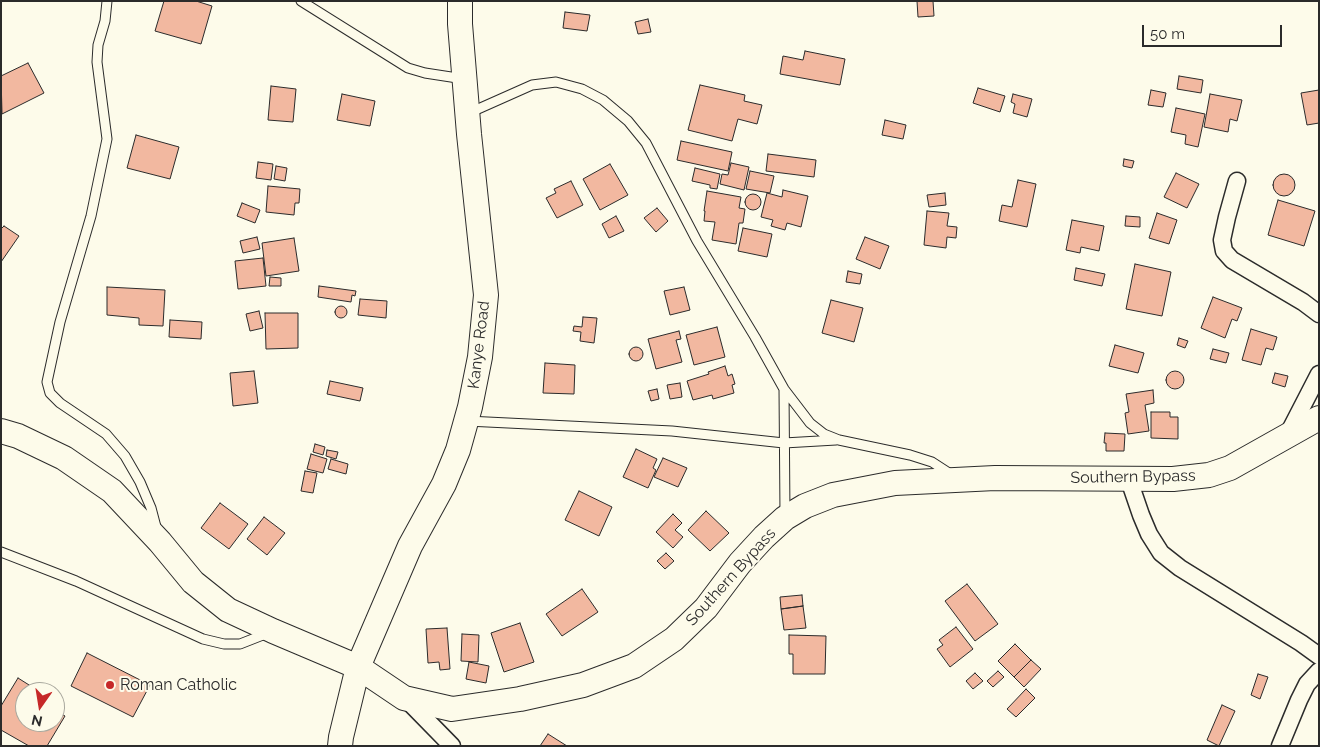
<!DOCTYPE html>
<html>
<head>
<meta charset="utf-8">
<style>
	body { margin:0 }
	#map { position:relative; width:1320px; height:747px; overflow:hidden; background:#fdfbea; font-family:Raleway,sans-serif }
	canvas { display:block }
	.frame { position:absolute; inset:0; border:2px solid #2b2b2b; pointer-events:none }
	.north { position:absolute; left:15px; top:682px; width:50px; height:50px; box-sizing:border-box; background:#fdfbea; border:1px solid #a9a89e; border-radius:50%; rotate:193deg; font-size:14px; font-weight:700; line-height:20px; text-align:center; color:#2b2b2b }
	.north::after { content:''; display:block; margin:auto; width:18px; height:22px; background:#c62828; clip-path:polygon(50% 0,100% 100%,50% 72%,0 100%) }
	.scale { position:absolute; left:1142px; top:25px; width:140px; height:22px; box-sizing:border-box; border:2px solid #2b2b2b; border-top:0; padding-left:6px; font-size:15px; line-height:18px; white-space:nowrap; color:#2b2b2b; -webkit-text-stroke:4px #fdfbea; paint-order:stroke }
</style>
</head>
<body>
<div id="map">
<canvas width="1320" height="747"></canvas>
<div class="frame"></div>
<div class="north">N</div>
<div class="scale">50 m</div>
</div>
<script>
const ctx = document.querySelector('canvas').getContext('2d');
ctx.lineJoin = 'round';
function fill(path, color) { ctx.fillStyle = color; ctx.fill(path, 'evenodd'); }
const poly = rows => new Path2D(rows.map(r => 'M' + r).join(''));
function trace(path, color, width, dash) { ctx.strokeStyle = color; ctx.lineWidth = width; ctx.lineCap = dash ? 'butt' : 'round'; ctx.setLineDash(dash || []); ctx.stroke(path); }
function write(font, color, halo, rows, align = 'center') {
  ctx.font = font + ' Raleway,sans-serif'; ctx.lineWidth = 4; ctx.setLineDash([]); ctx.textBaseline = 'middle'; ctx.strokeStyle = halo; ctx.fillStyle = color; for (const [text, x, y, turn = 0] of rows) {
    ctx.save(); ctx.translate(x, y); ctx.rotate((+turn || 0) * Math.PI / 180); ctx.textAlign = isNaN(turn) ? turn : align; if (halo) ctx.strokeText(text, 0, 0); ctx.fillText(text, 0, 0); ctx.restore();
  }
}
const building = poly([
	[164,1,196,1,212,6,201,44,155,31,164,1],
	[917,1,933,1,934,16,918,17,917,1],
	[565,12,590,15,587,31,563,28,565,12],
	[648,19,651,32,638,34,635,22,648,19],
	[805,51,845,59,840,85,780,74,783,56,803,60,805,51],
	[28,63,44,93,2,114,1,76,28,63],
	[1179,76,1203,80,1201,93,1177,89,1179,76],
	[700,85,745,95,744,101,762,105,757,124,738,119,732,141,688,130,700,85],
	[271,86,296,89,293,122,268,120,271,86],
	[978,88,1005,96,1000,112,973,103,978,88],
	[1151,90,1166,93,1163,107,1148,105,1151,90],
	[1319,90,1319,123,1307,125,1301,93,1319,90],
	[342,94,375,101,370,126,337,120,342,94],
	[1013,94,1032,99,1027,117,1013,113,1015,104,1011,102,1013,94],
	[1210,94,1242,100,1237,121,1230,119,1228,132,1204,127,1210,94],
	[1176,108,1205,114,1198,147,1185,144,1186,135,1171,132,1176,108],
	[885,120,906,125,903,139,882,135,885,120],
	[136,135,179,147,170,179,127,168,136,135],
	[681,141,732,152,728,171,677,160,681,141],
	[768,154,816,160,814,177,766,171,768,154],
	[1124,159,1134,161,1132,168,1123,166,1124,159],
	[258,162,273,164,271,180,256,178,258,162],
	[731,163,749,167,744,190,720,184,722,174,728,175,731,163],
	[610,164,628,195,600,210,583,179,610,164],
	[276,166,287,168,285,181,274,179,276,166],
	[695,168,720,174,717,189,710,188,710,185,692,181,695,168],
	[750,171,774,176,770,193,746,189,750,171],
	[1176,173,1199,184,1187,208,1164,197,1176,173],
	'1273 185a11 11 0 1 1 22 0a11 11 0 1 1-22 0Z',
	[1018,180,1036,184,1027,227,999,221,1002,205,1012,207,1018,180],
	[571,181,583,205,557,218,546,198,556,193,554,189,571,181],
	[268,186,300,189,299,203,295,203,294,215,266,212,268,186],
	[783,190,808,196,801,227,787,223,785,230,771,226,773,220,761,217,767,193,782,197,783,190],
	[707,191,741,197,739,208,745,209,743,223,739,223,736,244,712,240,715,222,704,221,705,211,704,211,707,191],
	[945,193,946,205,929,207,927,195,945,193],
	'745 202a8 8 0 1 1 16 0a8 8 0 1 1-16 0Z',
	[1278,200,1315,211,1304,246,1268,235,1278,200],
	[242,203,260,210,255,223,237,216,242,203],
	[657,208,668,221,656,232,644,218,657,208],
	[927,211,949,213,947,226,957,227,956,238,947,237,946,248,924,245,927,211],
	[1157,213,1177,220,1169,244,1149,238,1157,213],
	[616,216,624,231,609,238,602,224,616,216],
	[1126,216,1140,217,1140,227,1125,226,1126,216],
	[1072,220,1104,226,1099,251,1081,247,1080,253,1066,250,1072,220],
	[4,226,19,236,1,262,1,229,4,226],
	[743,228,772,234,767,257,738,251,743,228],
	[257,237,260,249,243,253,240,241,257,237],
	[865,237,889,246,880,269,856,259,865,237],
	[294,238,299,271,266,276,262,243,294,238],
	[263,258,266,286,238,289,235,261,263,258],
	[1135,264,1171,272,1162,316,1126,309,1135,264],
	[1076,268,1105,274,1102,286,1074,280,1076,268],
	[848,271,862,274,860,284,846,282,848,271],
	[270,277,281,278,281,286,269,286,270,277],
	[319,286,356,291,355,296,352,295,351,302,318,297,319,286],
	[107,287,165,290,163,326,139,325,139,318,107,315,107,287],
	[684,287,690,310,670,315,664,291,684,287],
	[1213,297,1242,308,1237,321,1232,319,1225,338,1201,328,1213,297],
	[360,299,387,301,386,318,358,315,360,299],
	[831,300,863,308,854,342,822,333,831,300],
	'335 312a6 6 0 1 1 12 0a6 6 0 1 1-12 0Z',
	[259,311,263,328,250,331,246,314,259,311],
	[265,313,298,313,298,348,266,349,265,313],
	[583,317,597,318,594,343,580,341,581,332,573,331,574,326,582,327,583,317],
	[170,320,202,322,201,339,169,337,170,320],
	[717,327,725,357,694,365,686,335,717,327],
	[1251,329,1277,337,1273,350,1266,348,1261,365,1242,360,1251,329],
	[679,331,681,339,676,340,682,362,656,369,648,339,679,331],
	[1179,338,1188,341,1185,348,1177,345,1179,338],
	[1115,345,1144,353,1138,373,1109,366,1115,345],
	'629 354a7 7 0 1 1 14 0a7 7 0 1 1-14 0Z',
	[1213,349,1229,353,1226,363,1210,359,1213,349],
	[545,363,575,365,574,394,543,393,545,363],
	[725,366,728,376,732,374,735,384,732,385,734,393,713,399,712,395,693,400,687,381,709,374,708,372,725,366],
	'1166 380a9 9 0 1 1 18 0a9 9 0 1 1-18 0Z',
	[254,371,258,403,233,406,230,373,254,371],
	[1275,373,1288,376,1285,387,1272,383,1275,373],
	[330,381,363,388,360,401,327,394,330,381],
	[680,383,682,397,670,399,667,385,680,383],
	[657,389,659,399,651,401,648,391,657,389],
	[1153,390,1154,403,1145,405,1149,431,1128,434,1125,413,1129,412,1126,394,1153,390],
	[1151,412,1170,412,1170,417,1178,417,1178,439,1151,438,1151,412],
	[1105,433,1125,434,1124,451,1106,451,1106,443,1104,443,1105,433],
	[315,444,325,447,323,455,313,452,315,444],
	[636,449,657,459,653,468,656,470,648,488,623,477,636,449],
	[327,450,338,452,336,459,326,456,327,450],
	[311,454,327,459,323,473,307,469,311,454],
	[663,458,687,468,678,487,654,477,663,458],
	[331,459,348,464,346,474,328,469,331,459],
	[305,471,317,473,313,493,301,491,305,471],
	[579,491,612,507,599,536,565,520,579,491],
	[220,503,248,524,229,549,201,528,220,503],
	[706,511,729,533,710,551,688,530,706,511],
	[673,514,682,523,675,530,683,537,673,548,656,532,673,514],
	[264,517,285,533,267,555,247,539,264,517],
	[666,553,674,561,665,569,657,561,666,553],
	[967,584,998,624,975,641,945,601,967,584],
	[582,589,598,612,562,636,546,614,582,589],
	[802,595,803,606,781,609,780,597,802,595],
	[803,606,806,628,784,630,781,609,803,606],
	[520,623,534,662,504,672,491,633,520,623],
	[956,627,973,649,950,667,937,649,943,645,939,640,956,627],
	[447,628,450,669,440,670,439,662,428,663,426,629,447,628],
	[462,634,479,635,478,662,461,661,462,634],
	[789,635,826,636,825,674,793,674,793,654,789,654,789,635],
	[1015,644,1031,660,1014,677,998,661,1015,644],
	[87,653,150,685,133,717,71,686,87,653],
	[1031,660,1041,669,1024,687,1014,677,1031,660],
	[469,662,489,666,486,683,466,679,469,662],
	[998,671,1004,677,993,687,987,681,998,671],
	[975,673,983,681,973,689,966,681,975,673],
	[1258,674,1268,677,1260,699,1251,695,1258,674],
	[18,678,37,690,36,692,25,692,25,722,55,722,55,710,65,716,47,746,29,746,1,730,1,706,18,678],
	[1026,689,1035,698,1016,717,1007,709,1026,689],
	[1222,705,1235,711,1219,746,1207,740,1222,705],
	[548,734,567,746,540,746,548,734]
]);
const lane = poly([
	[107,1,105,21,98,45,97,62,107,139,91,216,60,322,47,382,50,393,60,403,106,434,125,456,140,482,151,508,156,527],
	[301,1,408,68,425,73,464,79],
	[469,113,532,85,556,82,582,89,603,100,628,121,646,143,697,241,755,337,784,389,810,423,824,434,839,440,910,455,932,462,952,475],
	[784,389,785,515],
	[467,421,672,431,784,443,836,440],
	[1,552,76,581,203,639,224,644,240,644,268,633]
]);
const street = poly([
	[1237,181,1227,217,1222,240,1224,251,1232,260,1303,302,1319,314],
	[1287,436,1319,374],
	[1129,480,1141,515,1149,534,1161,553,1180,568,1301,643,1319,656],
	[406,699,452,746],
	[1280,746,1299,700,1307,684,1319,671]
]);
const secondary = poly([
	[1,431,18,436,64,458,112,491,160,542,193,582,228,610,273,631,358,667,404,698,452,709,520,699,583,685,634,666,674,639,706,608,740,563,764,537,785,518,805,506,833,495,895,483,995,478,1173,479,1209,475,1230,468,1319,418],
	[340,746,341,737,358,667,410,546,444,484,458,450,470,407,480,357,486,295,469,134,460,24,460,1]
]);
const markers = [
	[110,685,5,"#c62828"]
];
const streetNames = [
	["Kanye Road",479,345,-83],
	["Southern Bypass",1133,477,-1],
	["Southern Bypass",731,577,-48]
];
const poiNames = [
	["Roman Catholic",120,685]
];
fill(building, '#f2b8a0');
trace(building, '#2b2b2b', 1);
trace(lane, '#2b2b2b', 11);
trace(street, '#2b2b2b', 19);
trace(secondary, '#2b2b2b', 26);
trace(lane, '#fdfbea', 9);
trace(street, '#fdfbea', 16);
trace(secondary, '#fdfbea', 24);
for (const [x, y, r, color] of markers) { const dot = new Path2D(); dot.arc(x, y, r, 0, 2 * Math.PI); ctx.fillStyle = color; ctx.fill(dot); trace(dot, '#fdfbea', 2); }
write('16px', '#2b2b2b', '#fdfbea', streetNames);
write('16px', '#2b2b2b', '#fdfbea', poiNames, 'left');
</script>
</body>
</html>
